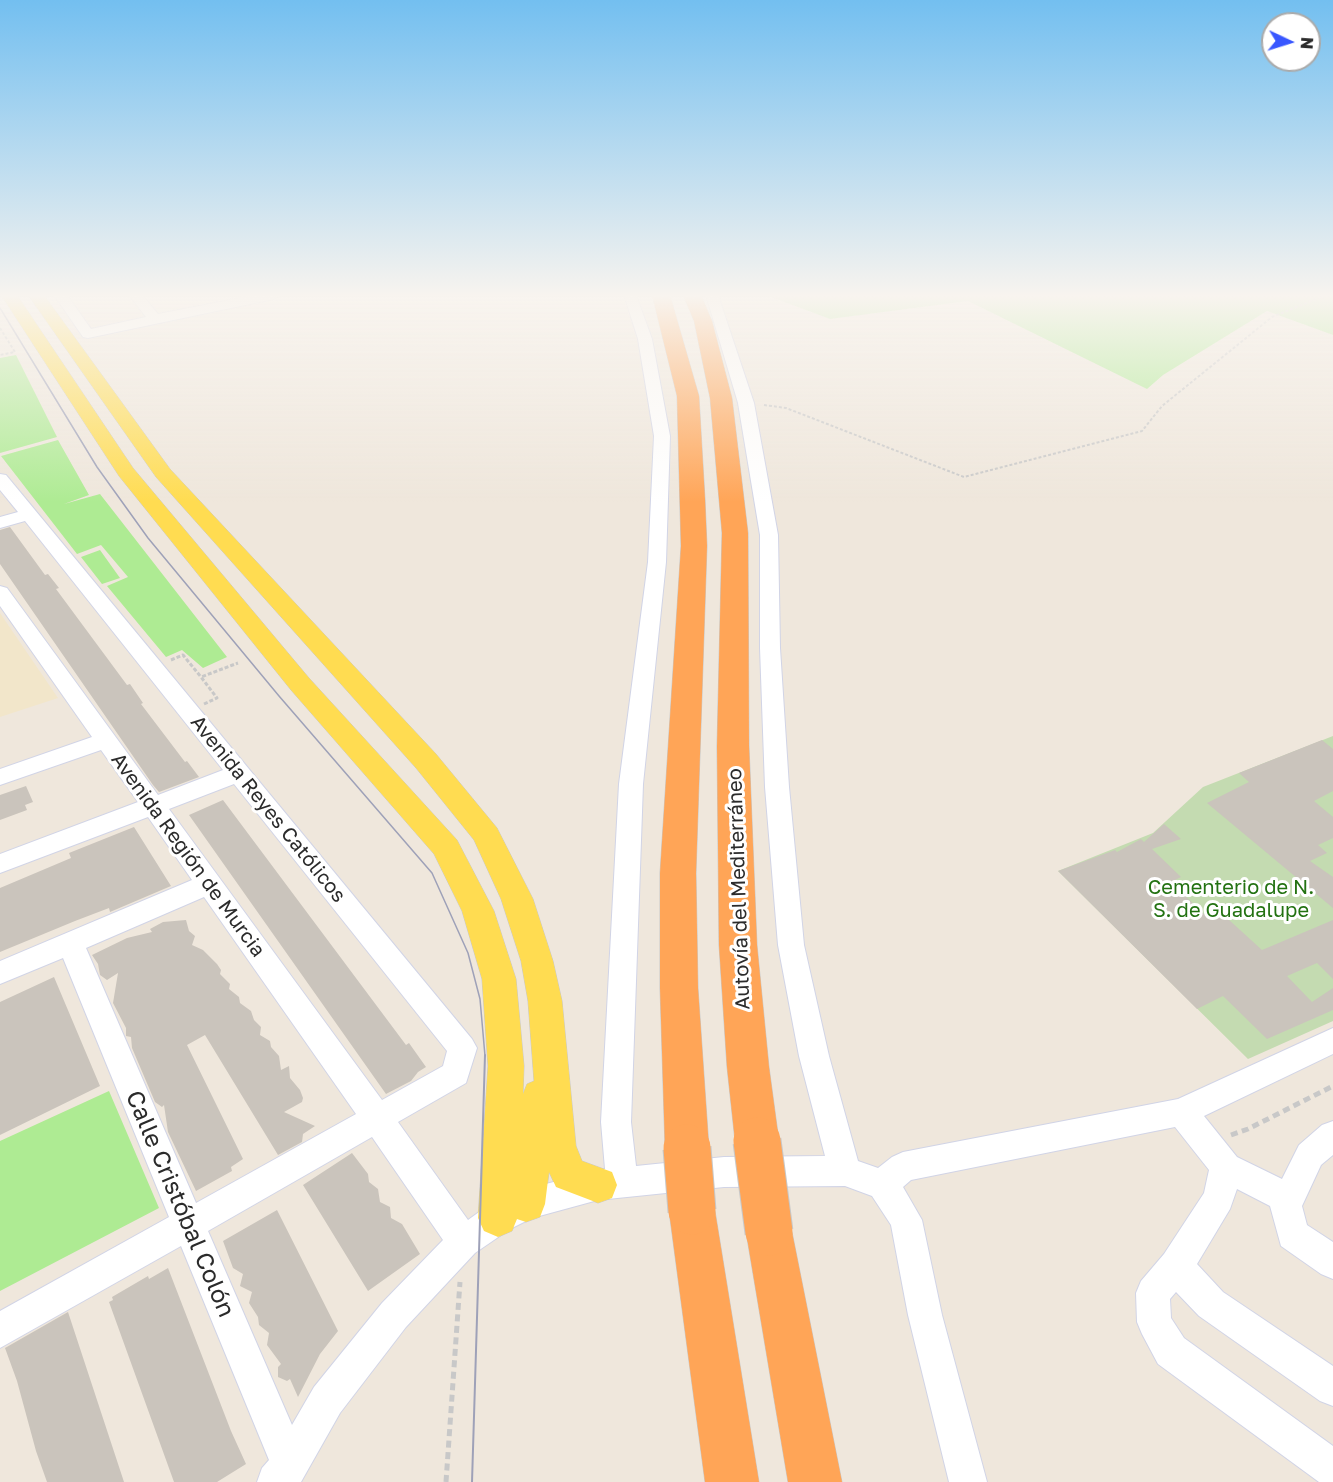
<!DOCTYPE html>
<html>
<head>
<meta charset="utf-8">
<style>
	body { margin:0 }
	#map { position:relative; width:1333px; height:1482px; overflow:hidden; background:#efe7dc; font-family:"Golos Text",sans-serif }
	canvas { display:block }
	.north { position:absolute; left:1261px; top:12px; width:60px; height:60px; box-sizing:border-box; background:#fff; border:2px solid #aaa; border-radius:50%; rotate:94deg; font-size:16px; font-weight:700; line-height:24px; text-align:center; color:#2b2b2b }
	.north::after { content:''; display:block; margin:auto; width:21px; height:27px; background:#3957ff; clip-path:polygon(50% 0,100% 100%,50% 72%,0 100%) }
</style>
</head>
<body>
<div id="map">
<canvas width="1333" height="1482"></canvas>
<div class="north">N</div>
</div>
<script>
const ctx = document.querySelector('canvas').getContext('2d');
ctx.lineJoin = 'round';
function fill(path, color) { ctx.fillStyle = color; ctx.fill(path, 'evenodd'); }
const poly = rows => new Path2D(rows.map(r => 'M' + r).join(''));
function trace(path, color, width, dash) { ctx.strokeStyle = color; ctx.lineWidth = width; ctx.lineCap = dash ? 'butt' : 'round'; ctx.setLineDash(dash || []); ctx.stroke(path); }
function write(font, color, halo, rows, align = 'center') {
  ctx.font = font + ' "Golos Text",sans-serif'; ctx.lineWidth = 6; ctx.setLineDash([]); ctx.textBaseline = 'middle'; ctx.strokeStyle = halo; ctx.fillStyle = color; for (const [text, x, y, turn = 0] of rows) {
    ctx.save(); ctx.translate(x, y); ctx.rotate((+turn || 0) * Math.PI / 180); ctx.textAlign = isNaN(turn) ? turn : align; if (halo) ctx.strokeText(text, 0, 0); ctx.fillText(text, 0, 0); ctx.restore();
  }
}
const education = poly([
	[0,613,58,698,0,717]
]);
const green = poly([
	[766,295,1333,295,1333,335,1267,311,1163,375,1147,389,968,301,830,319],
	[16,355,57,437,0,453,0,358],
	[58,440,89,495,64,504,100,494,227,657,203,668,182,650,166,657,107,586,128,577,101,545,77,554,1,456],
	[100,550,120,578,102,584,81,557],
	[109,1091,159,1208,0,1291,0,1141]
]);
const cemetery = poly([
	[1333,736,1333,1021,1248,1059,1058,871,1153,833,1203,787]
]);
const building = poly([
	[10,527,45,575,48,574,59,588,56,589,127,685,130,684,143,703,141,704,185,762,187,761,199,777,159,792,153,785,0,564,0,530],
	[1322,740,1333,749,1333,791,1314,801,1333,817,1333,838,1318,845,1327,853,1310,861,1333,877,1333,908,1207,803,1249,782,1239,773],
	[26,786,33,802,25,805,27,810,0,820,0,795],
	[223,800,406,1045,409,1043,426,1067,418,1072,411,1081,386,1094,189,815],
	[1164,824,1181,839,1152,849,1181,877,1171,882,1205,915,1217,909,1262,950,1333,920,1333,979,1317,963,1287,976,1312,1002,1333,988,1333,1010,1267,1039,1223,996,1197,1009,1058,871,1115,850,1117,852,1141,839,1144,842],
	[134,827,171,886,110,912,109,908,75,921,0,952,0,888,71,858,69,853],
	[186,920,189,931,195,936,192,945,203,950,217,964,221,970,220,974,230,984,229,989,239,997,240,1003,251,1011,254,1020,261,1027,260,1035,270,1041,271,1047,279,1056,281,1070,289,1066,290,1078,300,1090,303,1098,302,1102,284,1112,315,1126,303,1134,302,1142,278,1155,205,1035,187,1045,243,1159,231,1167,232,1171,196,1191,168,1132,164,1105,162,1107,155,1102,132,1048,131,1037,126,1036,126,1028,113,1003,118,973,107,980,100,975,98,964,92,955,127,938,152,932,150,929,163,922],
	[54,977,100,1086,0,1135,0,1002],
	[352,1153,368,1174,369,1182,378,1189,380,1202,390,1207,391,1218,402,1224,420,1254,368,1291,303,1185],
	[277,1210,338,1331,320,1354,298,1397,290,1379,287,1381,278,1377,278,1367,281,1364,267,1345,269,1333,259,1325,258,1317,249,1303,252,1292,240,1286,243,1274,233,1268,223,1241],
	[168,1268,231,1431,246,1464,217,1482,174,1482,109,1302,113,1300,112,1297,148,1276,149,1279],
	[68,1312,124,1482,47,1482,36,1451,17,1381,5,1348]
]);
const pathFar2 = poly([
	[0,328,15,352,0,355],
	[764,405,786,408,964,477,1142,431,1162,406,1272,317,1326,295]
]);
const pathFar1 = poly([
	[171,660,183,655,201,677],
	[204,704,217,698,201,677,238,663]
]);
const path = poly([
	[1231,1135,1248,1129,1333,1086],
	[446,1482,460,1282]
]);
const minor = poly([
	[54,295,67,295,91,329,146,317,129,295,142,295,158,314,255,295,280,295,274,299,88,338,83,337,54,295],
	[624,295,636,295,652,339,670,436,666,562,643,784,631,1122,636,1166,724,1157,825,1156,799,1056,778,945,765,787,760,648,760,535,738,403,706,295,718,295,754,403,778,535,780,648,789,787,804,945,829,1056,858,1161,878,1168,892,1157,903,1152,1178,1099,1333,1028,1333,1054,1204,1116,1237,1157,1282,1179,1299,1145,1322,1125,1333,1121,1333,1155,1321,1165,1302,1206,1307,1225,1333,1242,1333,1279,1321,1274,1281,1246,1270,1206,1237,1189,1230,1209,1197,1264,1223,1292,1333,1366,1333,1406,1320,1401,1199,1316,1176,1292,1170,1299,1171,1318,1184,1338,1333,1446,1333,1482,1319,1482,1158,1364,1142,1334,1137,1322,1136,1293,1141,1281,1164,1254,1204,1193,1209,1170,1175,1127,911,1180,903,1187,922,1220,942,1315,987,1482,949,1482,908,1315,891,1225,872,1196,845,1186,724,1187,598,1200,532,1218,510,1229,475,1253,406,1327,340,1413,301,1482,257,1482,262,1468,269,1460,181,1246,0,1348,0,1311,169,1217,63,958,0,984,0,961,192,880,148,817,0,873,0,854,138,802,101,750,0,785,0,769,92,737,0,606,0,586,7,588,158,795,223,770,25,521,0,528,0,517,18,512,0,490,0,474,6,475,472,1039,477,1048,466,1083,398,1122,468,1220,486,1207,526,1189,605,1169,601,1122,619,784,648,562,654,436,638,339,624,295],
	[234,784,447,1051,443,1066,382,1100,169,809,234,784],
	[204,897,356,1114,196,1203,86,948,204,897],
	[372,1137,443,1240,382,1303,314,1387,292,1425,208,1231,372,1137]
]);
const major = poly([
	[1,295,17,295,133,468,309,678,457,840,494,911,516,979,524,1066,523,1094,527,1084,534,1081,528,1001,521,961,501,899,474,840,416,768,156,477,28,295,44,295,170,469,436,754,497,828,533,899,553,961,562,1001,576,1146,582,1161,612,1172,617,1185,612,1198,598,1203,556,1187,549,1172,545,1204,540,1217,526,1222,517,1219,512,1231,498,1237,484,1231,478,1218,488,1066,482,979,462,911,434,854,291,690,119,476,1,295]
]);
const highway = poly([
	[652,295,670,295,699,396,705,499,707,546,696,873,698,988,709,1148,702,1162,687,1168,672,1162,665,1148,660,988,660,873,681,546,677,396,652,295],
	[683,295,701,295,712,321,732,398,748,533,749,746,757,945,769,1067,779,1141,772,1155,757,1161,742,1155,735,1141,727,1067,719,945,717,746,722,533,710,398,694,321,683,295],
	[692,1189,708,1196,715,1211,759,1482,705,1482,669,1211,676,1196,692,1189],
	[769,1210,785,1216,792,1232,842,1482,788,1482,746,1232,753,1216,769,1210]
]);
const tramFar1 = poly([
	[0,308,97,467,148,538,279,696,432,873,468,953,480,999,485,1056]
]);
const tram = poly([
	[472,1482,485,1055]
]);
const highwayBridge = poly([
	[757,1141,769,1232],
	[687,1148,692,1211]
]);
const streetNames = [
	["Avenida Reyes Católicos",268,809,51],
	["Avenida Región de Murcia",188,855,54],
	["Autovía del Mediterráneo",739,889,-92]
];
const parkNames = [
	["Cementerio de N.",1231,888],
	["S. de Guadalupe",1231,911]
];
const nearStreetnames = [
	["Calle Cristóbal Colón",180,1204,67]
];
fill(education, '#f2e6ca');
fill(green, '#aeeb93');
fill(cemetery, '#c4dbb1');
fill(building, '#cac4bc');
trace(minor, '#d1d4e6', 2);
trace(major, '#c8c8c8', 1);
trace(highway, '#c8c8c8', 1);
trace(pathFar2, '#c8c8c8', 2, [3, 2]);
trace(pathFar1, '#c8c8c8', 3, [4, 2]);
trace(path, '#c8c8c8', 5, [7, 4.5]);
fill(minor, '#fff');
fill(major, '#ffdc51');
fill(highway, '#ffa557');
trace(tramFar1, '#9ea1b8', 1.5);
trace(tram, '#9ea1b8', 2);
trace(highwayBridge, '#c8c8c8', 49, []);
trace(highwayBridge, '#ffa557', 47);
const sky = ctx.createLinearGradient(0, 0, 0, 502);
sky.addColorStop(0, '#73bff0');
sky.addColorStop(0.59, '#f8f4ef');
sky.addColorStop(1, '#f8f4ef00');
ctx.fillStyle = sky;
ctx.fillRect(0, 0, 1333, 502);
write('20px', '#2b2b2b', '#fff', streetNames);
write('20px', '#237212', '#fff', parkNames);
write('24px', '#2b2b2b', '#fff', nearStreetnames);
</script>
</body>
</html>
